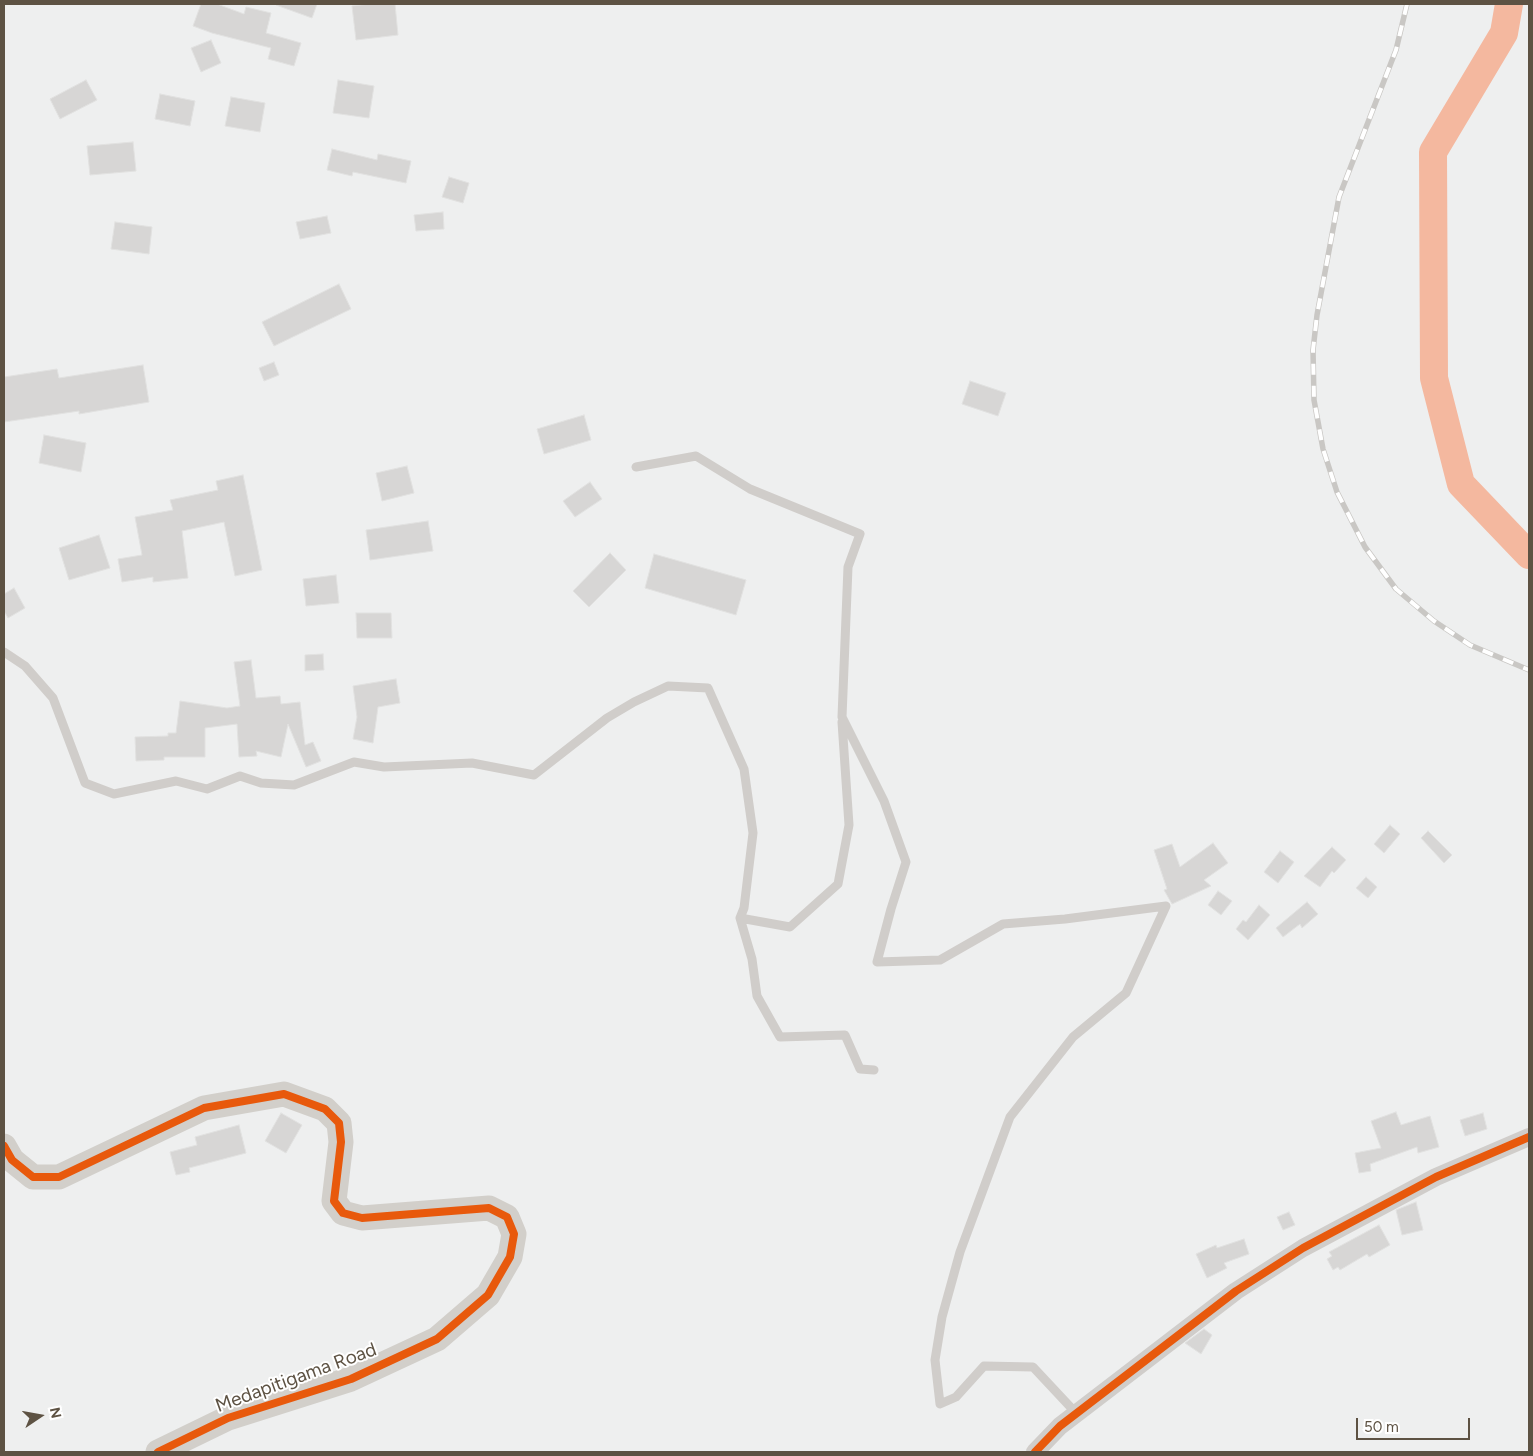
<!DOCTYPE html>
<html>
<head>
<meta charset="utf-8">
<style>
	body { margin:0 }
	#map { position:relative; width:1533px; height:1456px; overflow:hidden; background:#eeefef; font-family:Figtree,sans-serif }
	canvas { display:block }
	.frame { position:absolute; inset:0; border:5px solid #5d5243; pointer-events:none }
	.north { position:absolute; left:15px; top:1391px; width:50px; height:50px; -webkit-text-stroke:4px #fff; paint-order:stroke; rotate:78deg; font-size:14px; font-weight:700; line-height:20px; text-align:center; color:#5d5243 }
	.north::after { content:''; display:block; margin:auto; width:18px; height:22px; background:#5d5243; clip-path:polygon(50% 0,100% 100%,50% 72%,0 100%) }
	.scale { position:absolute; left:1356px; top:1418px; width:114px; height:22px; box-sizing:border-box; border:2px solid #5d5243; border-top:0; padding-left:6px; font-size:15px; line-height:18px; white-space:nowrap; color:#5d5243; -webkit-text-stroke:4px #fff; paint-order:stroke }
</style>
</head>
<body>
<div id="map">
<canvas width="1533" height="1456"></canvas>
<div class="frame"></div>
<div class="north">N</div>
<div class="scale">50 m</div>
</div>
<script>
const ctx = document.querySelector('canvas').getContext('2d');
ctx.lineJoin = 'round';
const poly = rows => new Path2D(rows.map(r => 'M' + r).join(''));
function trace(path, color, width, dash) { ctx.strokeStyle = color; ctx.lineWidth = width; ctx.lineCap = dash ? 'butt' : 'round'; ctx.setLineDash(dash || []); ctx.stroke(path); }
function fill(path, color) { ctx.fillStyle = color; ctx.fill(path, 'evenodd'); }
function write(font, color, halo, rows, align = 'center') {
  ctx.font = font + ' Figtree,sans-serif'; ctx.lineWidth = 4; ctx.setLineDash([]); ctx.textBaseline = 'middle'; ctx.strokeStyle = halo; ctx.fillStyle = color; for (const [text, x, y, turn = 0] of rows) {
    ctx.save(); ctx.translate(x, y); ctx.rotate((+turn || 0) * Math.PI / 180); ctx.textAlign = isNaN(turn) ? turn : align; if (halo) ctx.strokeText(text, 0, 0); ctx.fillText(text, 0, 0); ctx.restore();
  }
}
const river = poly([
	[1509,4,1504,33,1433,152,1434,378,1461,484,1529,555]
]);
const building = poly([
	[201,4,217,4,244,14,246,7,271,13,266,33,301,43,294,66,268,59,271,48,212,33,193,26,201,4],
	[277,4,317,4,312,18,276,5,277,4],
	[370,4,395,4,398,35,356,40,352,6,370,4],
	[211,40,221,63,201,72,191,48,211,40],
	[86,80,97,100,60,119,50,99,86,80],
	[338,80,374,86,369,118,333,113,338,80],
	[160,94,195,101,190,126,155,119,160,94],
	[231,97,265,103,260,132,225,126,231,97],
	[133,142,136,171,90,175,87,146,133,142],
	[332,149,377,160,378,154,411,161,406,183,353,172,352,176,327,170,332,149],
	[449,177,469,183,463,203,442,197,449,177],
	[443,212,444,229,416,231,414,215,443,212],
	[327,216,331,233,300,239,296,222,327,216],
	[115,222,152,227,149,254,111,249,115,222],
	[339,284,351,309,274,346,262,322,339,284],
	[274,362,279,375,264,381,259,368,274,362],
	[143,365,149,402,79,414,79,411,4,422,4,377,57,369,59,378,143,365],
	[970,381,1006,393,998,416,962,404,970,381],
	[584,415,591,440,544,454,537,429,584,415],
	[44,435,86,443,81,472,39,463,44,435],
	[407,466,414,493,382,501,376,473,407,466],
	[243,475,262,570,235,576,224,522,182,531,188,578,153,582,153,577,122,582,118,559,142,555,135,517,173,510,170,500,218,490,216,481,243,475],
	[590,482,602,499,575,517,563,501,590,482],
	[428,521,433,551,370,560,366,530,428,521],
	[99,535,110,568,69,580,59,548,99,535],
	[610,553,626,570,589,607,573,591,610,553],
	[654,554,746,580,736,615,645,588,654,554],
	[336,575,339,603,306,606,303,579,336,575],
	[14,588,25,608,8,618,4,611,4,594,14,588],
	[356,613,391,613,392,638,357,638,356,613],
	[323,654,324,670,305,671,305,655,323,654],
	[251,660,256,698,280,696,281,704,300,702,305,745,313,742,321,761,306,767,288,724,281,757,256,751,257,756,239,757,237,724,205,728,205,757,164,757,164,760,136,761,135,737,168,736,168,733,176,733,180,701,227,708,240,706,234,662,251,660],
	[396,679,400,703,378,707,373,743,353,739,357,717,353,686,396,679],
	[1390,825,1400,834,1384,853,1374,844,1390,825],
	[1428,831,1452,855,1444,863,1421,838,1428,831],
	[1213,843,1228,863,1204,880,1211,886,1172,904,1164,890,1167,889,1154,850,1172,844,1180,867,1213,843],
	[1332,847,1346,860,1334,873,1332,871,1320,887,1304,876,1332,847],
	[1280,851,1294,862,1278,883,1264,872,1280,851],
	[1366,877,1377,887,1368,898,1356,888,1366,877],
	[1218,891,1232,901,1221,915,1208,905,1218,891],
	[1307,902,1318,914,1302,928,1300,924,1283,937,1276,928,1307,902],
	[1259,905,1270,915,1248,940,1236,929,1243,920,1246,922,1259,905],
	[1396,1112,1401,1125,1430,1116,1439,1147,1418,1153,1417,1147,1370,1164,1371,1171,1359,1173,1355,1153,1381,1148,1371,1121,1396,1112],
	[281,1113,302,1125,286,1153,265,1141,281,1113],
	[1483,1113,1487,1129,1465,1136,1460,1120,1483,1113],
	[239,1125,246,1153,189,1168,190,1172,176,1175,170,1152,197,1145,195,1137,239,1125],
	[1416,1202,1423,1230,1402,1235,1396,1210,1416,1202],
	[1289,1212,1295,1225,1283,1230,1277,1217,1289,1212],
	[1379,1225,1390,1245,1369,1257,1367,1254,1340,1270,1338,1267,1333,1270,1327,1259,1332,1256,1329,1252,1379,1225],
	[1244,1239,1249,1254,1224,1263,1227,1268,1207,1278,1196,1254,1216,1245,1217,1248,1244,1239],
	[1204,1329,1212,1335,1201,1354,1185,1343,1204,1329]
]);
const lane = poly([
	[636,467,696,456,750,489,860,534,848,567,842,717,884,801,906,862,891,909,877,962,940,960,1003,924,1065,919,1166,906,1126,993,1073,1037,1010,1117,960,1252,942,1317,935,1360,940,1404,956,1397,984,1366,1033,1367,1076,1413],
	[4,652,25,666,53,698,85,783,114,794,176,781,207,789,240,776,261,783,294,785,354,762,384,767,472,763,534,775,607,718,634,702,668,686,708,688,744,769,753,833,744,908,740,918,790,927,838,884,849,825,842,722],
	[740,918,752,959,757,996,780,1037,845,1035,860,1069,874,1070]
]);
const street = poly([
	[1035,1452,1060,1426,1236,1291,1303,1248,1436,1177,1529,1137]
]);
const secondary = poly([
	[4,1146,12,1160,33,1177,59,1177,204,1108,284,1094,325,1109,339,1123,341,1142,334,1201,343,1213,362,1218,489,1208,507,1217,514,1234,510,1257,488,1295,437,1339,351,1379,228,1418,158,1452]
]);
const rail = poly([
	[1407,4,1396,50,1339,197,1317,315,1313,350,1314,400,1323,449,1337,492,1365,547,1396,589,1434,621,1470,645,1529,670]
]);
const cycleway = poly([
	[4,1146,12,1160,33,1177,59,1177,204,1108,284,1094,325,1109,339,1123,341,1142,334,1201,343,1213,362,1218,489,1208,507,1217,514,1234,510,1257,488,1295,437,1339,351,1379,228,1418,158,1452],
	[1035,1452,1060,1426,1236,1291,1303,1248,1436,1177,1529,1137]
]);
const streetNames = [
	["Medapitigama Road",296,1378,-20]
];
trace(river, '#f4b89f', 28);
fill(building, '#d7d6d5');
trace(building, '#e1e1e0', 1);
trace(lane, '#d0cdca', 9);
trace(street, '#d0cdca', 18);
trace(secondary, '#d2cfca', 25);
trace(rail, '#c9c7c4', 5.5);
trace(rail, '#fff', 4, [11]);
trace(cycleway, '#e8590c', 8);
write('19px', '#5d5243', '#fff', streetNames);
</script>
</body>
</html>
